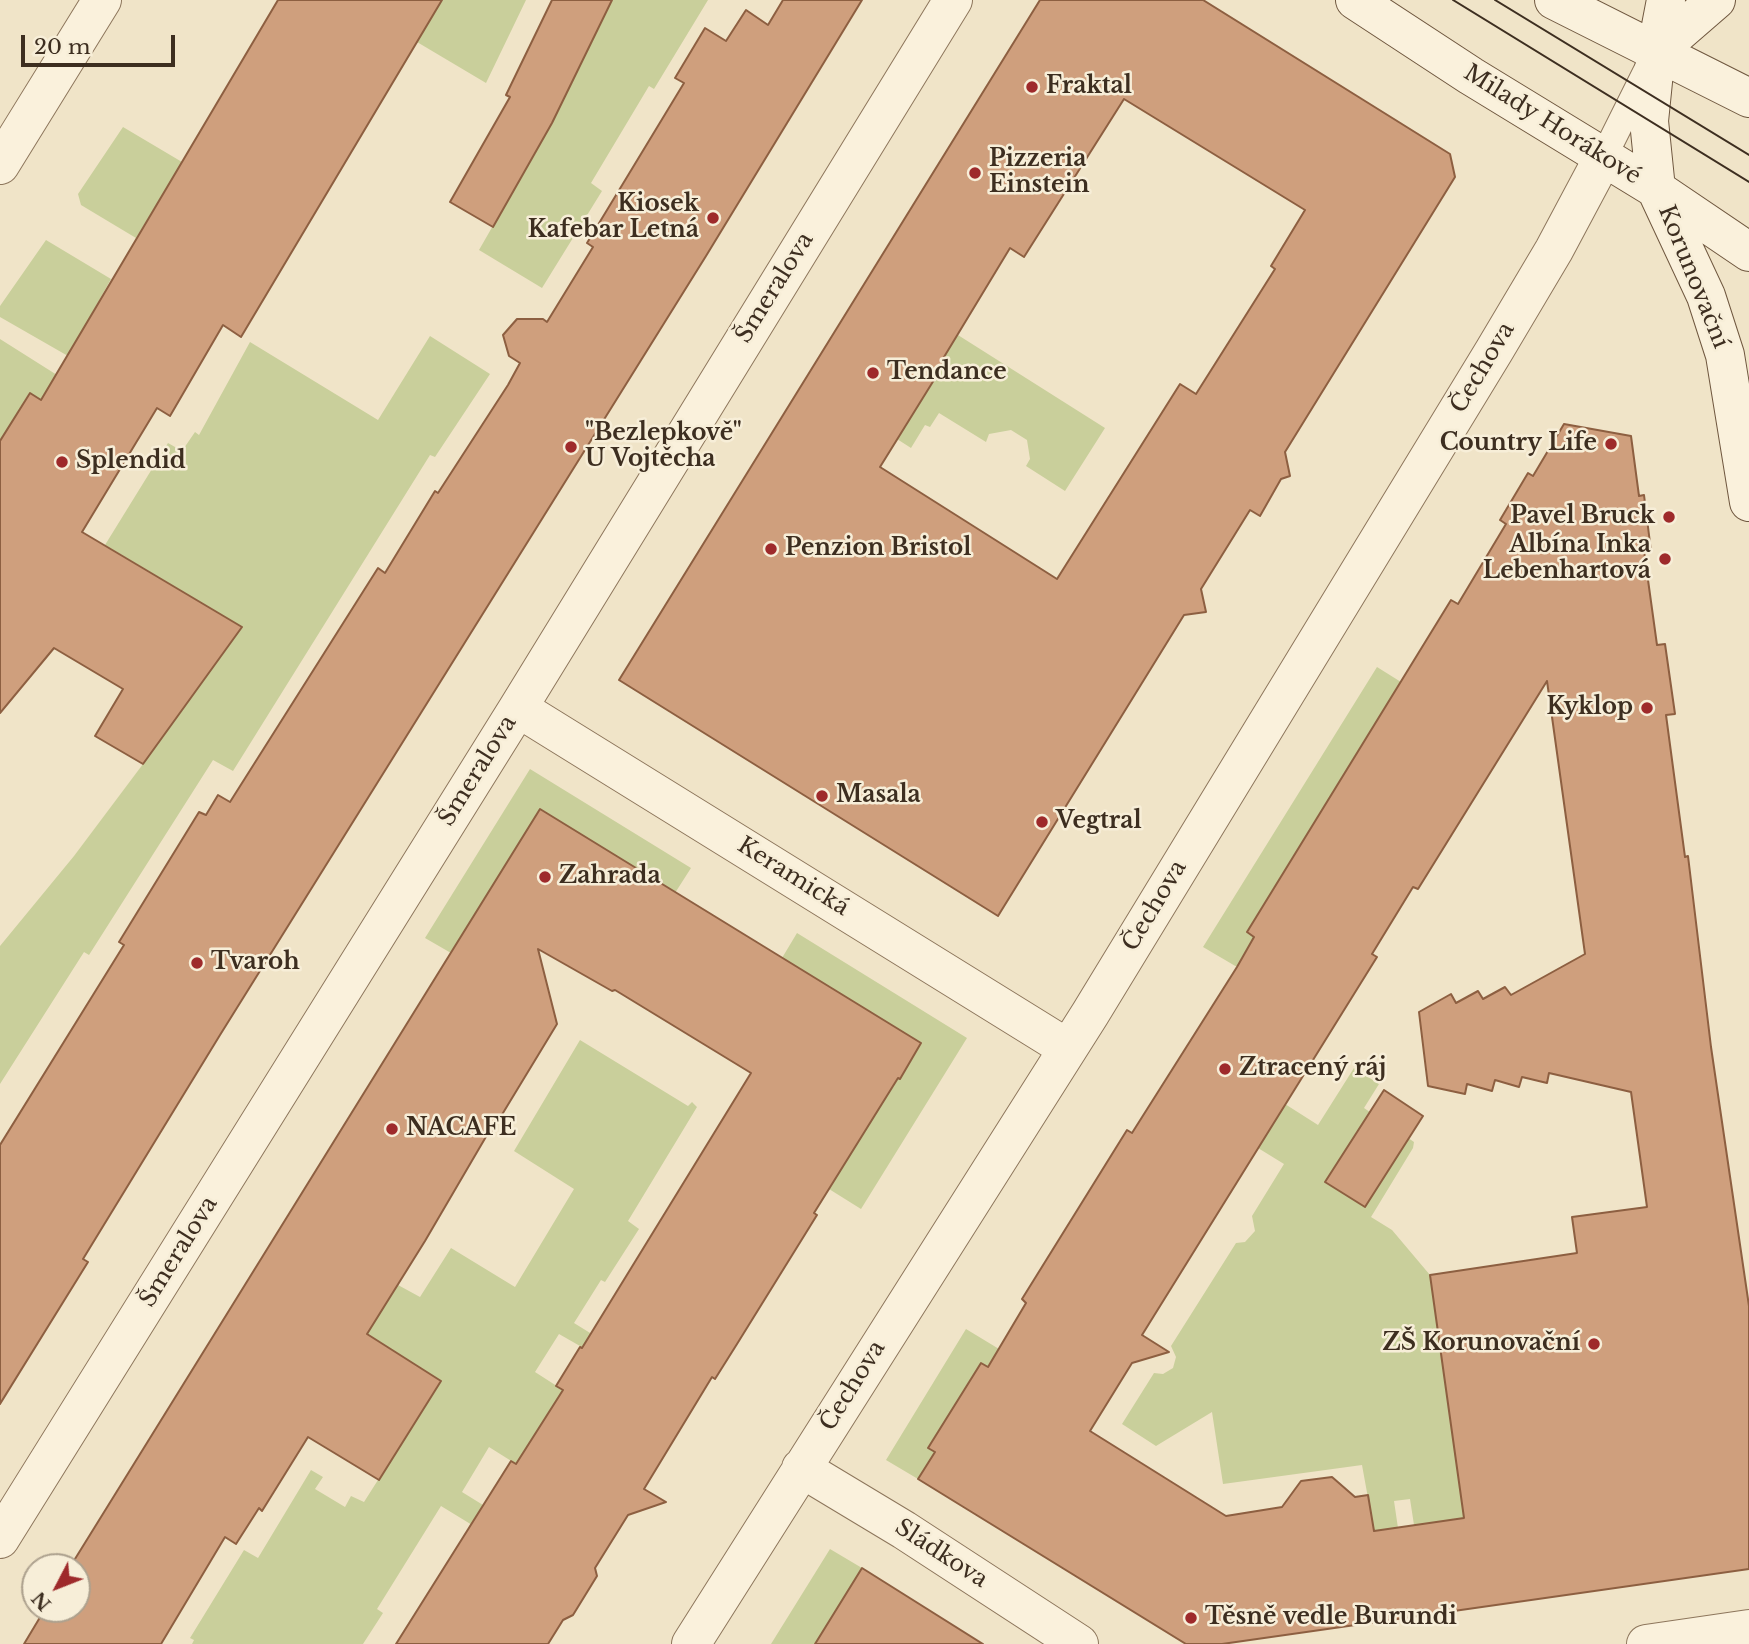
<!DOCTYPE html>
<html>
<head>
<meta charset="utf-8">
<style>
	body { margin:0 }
	#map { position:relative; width:1749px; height:1644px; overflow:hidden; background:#f0e4c8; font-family:"Libre Baskerville",serif }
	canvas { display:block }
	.north { position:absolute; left:21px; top:1553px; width:70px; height:70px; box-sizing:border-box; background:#f7eed8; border:2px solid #ada18e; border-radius:50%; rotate:228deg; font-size:19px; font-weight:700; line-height:28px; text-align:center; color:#3d2e20 }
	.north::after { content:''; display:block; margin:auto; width:24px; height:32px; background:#9e2a2b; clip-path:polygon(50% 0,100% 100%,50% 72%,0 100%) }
	.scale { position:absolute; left:21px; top:35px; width:154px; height:32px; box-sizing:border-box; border:4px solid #3d2e20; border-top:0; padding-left:9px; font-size:21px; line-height:24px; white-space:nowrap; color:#3d2e20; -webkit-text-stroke:5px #f7eed8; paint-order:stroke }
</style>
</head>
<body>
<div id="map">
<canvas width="1749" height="1644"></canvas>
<div class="north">N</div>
<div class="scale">20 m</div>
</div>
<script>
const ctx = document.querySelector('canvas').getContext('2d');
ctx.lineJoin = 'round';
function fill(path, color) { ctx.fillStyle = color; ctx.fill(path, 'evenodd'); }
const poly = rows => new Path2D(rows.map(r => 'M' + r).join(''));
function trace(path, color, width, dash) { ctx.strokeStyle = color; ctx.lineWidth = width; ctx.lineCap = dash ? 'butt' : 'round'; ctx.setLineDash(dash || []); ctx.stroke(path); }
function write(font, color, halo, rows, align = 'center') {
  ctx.font = font + ' "Libre Baskerville",serif'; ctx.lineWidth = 5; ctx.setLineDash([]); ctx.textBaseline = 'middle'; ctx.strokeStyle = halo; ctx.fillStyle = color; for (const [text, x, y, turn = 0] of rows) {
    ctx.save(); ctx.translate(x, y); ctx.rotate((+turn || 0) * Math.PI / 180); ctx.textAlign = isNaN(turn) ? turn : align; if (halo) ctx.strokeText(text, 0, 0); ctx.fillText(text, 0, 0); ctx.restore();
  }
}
const green = poly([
	[442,0,526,0,486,83,417,42],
	[612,0,708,0,654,89,649,86,591,183,602,191,542,288,479,250,552,123],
	[123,127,182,162,136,238,81,205,78,194],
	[46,240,111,279,68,356,0,317,0,306],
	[950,330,1105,428,1065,491,1026,466,1030,459,1027,440,1011,430,989,434,986,442,939,413,930,427,925,425,911,448,897,439,947,359,937,352],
	[430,336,490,374,435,457,430,455,233,771,213,760,89,955,84,952,0,1084,0,946,74,856,143,764,242,627,105,545,168,443,182,451,195,432,199,435,250,342,378,420],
	[0,339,57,375,41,400,29,393,9,426,0,465],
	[1377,667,1409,687,1247,931,1254,937,1237,967,1203,947],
	[530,769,691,868,675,893,540,809,451,953,425,938],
	[797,933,967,1038,861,1209,829,1189,898,1078,900,1079,920,1043,782,958],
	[580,1040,688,1106,692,1102,697,1107,628,1221,639,1229,605,1282,601,1280,574,1323,595,1336,587,1350,559,1334,535,1372,563,1390,516,1464,489,1447,462,1492,483,1505,482,1507,487,1511,477,1528,441,1506,377,1609,383,1613,363,1644,192,1644,194,1640,190,1638,244,1550,258,1558,311,1470,323,1477,315,1489,345,1507,351,1496,364,1502,378,1480,355,1395,388,1347,367,1334,398,1285,420,1297,451,1248,515,1287,574,1189,514,1151],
	[1354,1068,1379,1084,1364,1108,1414,1142,1413,1148,1371,1217,1392,1230,1430,1275,1464,1518,1414,1525,1410,1499,1394,1501,1398,1528,1374,1531,1362,1465,1223,1484,1212,1412,1156,1446,1122,1424,1154,1373,1163,1374,1173,1368,1176,1357,1171,1346,1236,1243,1245,1242,1255,1231,1252,1216,1284,1164,1258,1148,1285,1104,1318,1125],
	[966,1329,999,1349,987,1367,981,1363,929,1447,935,1452,918,1479,886,1460],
	[830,1549,862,1568,815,1644,771,1644]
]);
const building = poly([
	[278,0,442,0,241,337,223,325,170,416,157,408,82,532,242,627,143,764,95,736,123,689,54,648,0,713,0,441,30,393,41,400,278,0],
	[552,0,612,0,552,123,493,227,450,202,510,97,506,95,552,0],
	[783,0,862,0,706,256,220,1035,83,1259,88,1262,0,1404,0,1145,124,945,119,942,199,812,206,815,218,795,230,802,378,568,385,573,435,491,438,493,508,385,520,363,509,356,503,335,517,319,543,319,547,322,593,247,587,243,684,83,675,78,705,28,726,41,746,10,768,25,783,0],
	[1040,0,1203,0,1450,154,1455,177,1285,452,1290,476,1281,479,1260,516,1250,510,1201,589,1206,612,1184,615,998,916,619,680,1040,0],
	[1124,99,1305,210,1271,266,1275,269,1196,394,1180,384,1057,579,880,467,947,359,944,357,1010,248,1024,257,1124,99],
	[1564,424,1631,436,1639,496,1644,495,1651,551,1644,551,1657,645,1665,644,1675,714,1666,715,1685,857,1688,856,1711,1047,1749,1306,1749,1569,1222,1644,1186,1644,918,1479,935,1452,928,1448,981,1363,988,1367,1026,1303,1022,1299,1127,1130,1132,1133,1237,967,1254,937,1247,932,1451,600,1458,604,1506,524,1500,520,1528,473,1533,476,1564,424],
	[1547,681,1585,954,1511,995,1505,987,1483,999,1478,991,1456,1003,1451,994,1419,1012,1428,1086,1465,1094,1467,1084,1492,1091,1495,1080,1519,1087,1522,1077,1547,1083,1549,1073,1631,1092,1647,1207,1572,1217,1577,1253,1430,1275,1464,1518,1374,1531,1368,1495,1355,1497,1332,1477,1301,1481,1282,1507,1226,1516,1090,1431,1132,1363,1169,1352,1142,1335,1377,957,1372,954,1413,887,1418,889,1547,681],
	[540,809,921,1043,900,1079,898,1078,814,1213,817,1215,737,1344,715,1379,712,1377,644,1489,666,1502,628,1515,595,1568,597,1576,573,1615,563,1620,548,1644,396,1644,511,1461,516,1464,563,1390,556,1386,580,1347,582,1348,751,1073,615,990,612,991,538,949,557,1024,489,1136,487,1135,425,1241,367,1334,441,1381,379,1480,308,1437,262,1511,259,1508,236,1544,225,1537,161,1644,24,1644,45,1609,77,1609,77,1567,70,1567,540,809],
	[1384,1090,1423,1116,1365,1207,1325,1182,1384,1090],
	[862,1568,983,1644,815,1644,862,1568]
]);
const lane = poly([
	[1603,158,1647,70]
]);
const street = poly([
	[0,165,102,0],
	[518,708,1067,1048],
	[801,1468,904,1530,1079,1644],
	[0,1539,518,708,953,0],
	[691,1644,1090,1014,1494,351,1554,250,1603,158],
	[1646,1644,1749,1629]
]);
const secondary = poly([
	[1355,0,1471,76,1656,189,1749,252],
	[1554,0,1749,98],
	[1666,0,1656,52,1649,121,1656,189,1706,296,1725,355,1749,502],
	[1656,52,1716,0]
]);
const tram = poly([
	[1453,0,1749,182],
	[1495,0,1749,155]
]);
const markers = [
	[1032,87,7,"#9e2a2b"],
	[975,173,7,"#9e2a2b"],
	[713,218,7,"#9e2a2b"],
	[873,373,7,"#9e2a2b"],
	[1611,444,7,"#9e2a2b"],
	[571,447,7,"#9e2a2b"],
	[62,462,7,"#9e2a2b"],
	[1669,517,7,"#9e2a2b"],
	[771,549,7,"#9e2a2b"],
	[1665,559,7,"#9e2a2b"],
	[1647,708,7,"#9e2a2b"],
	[822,796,7,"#9e2a2b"],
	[1042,822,7,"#9e2a2b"],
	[545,877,7,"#9e2a2b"],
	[197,963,7,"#9e2a2b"],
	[1225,1069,7,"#9e2a2b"],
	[392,1129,7,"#9e2a2b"],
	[1594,1344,7,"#9e2a2b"],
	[1191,1618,7,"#9e2a2b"]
];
const poiNames = [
	["Fraktal",1046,87],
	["Pizzeria",989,160],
	["Einstein",989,186],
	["Kiosek",699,205,"right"],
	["Kafebar Letná",699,231,"right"],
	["Tendance",887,373],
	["\"Bezlepkově\"",585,434],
	["U Vojtěcha",585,460],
	["Country Life",1597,444,"right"],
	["Splendid",76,462],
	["Pavel Bruck",1655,517,"right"],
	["Albína Inka",1651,546,"right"],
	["Lebenhartová",1651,572,"right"],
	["Penzion Bristol",785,549],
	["Kyklop",1633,708,"right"],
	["Masala",836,796],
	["Vegtral",1056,822],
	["Zahrada",559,877],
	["Tvaroh",211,963],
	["Ztracený ráj",1239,1069],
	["NACAFE",406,1129],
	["ZŠ Korunovační",1580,1344,"right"],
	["Těsně vedle Burundi",1205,1618]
];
const streetNames = [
	["Milady Horákové",1552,125,32],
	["Korunovační",1693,277,68],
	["Šmeralova",775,288,-58],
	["Čechova",1483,368,-59],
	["Šmeralova",478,771,-58],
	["Keramická",793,877,32],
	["Čechova",1155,906,-59],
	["Šmeralova",179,1252,-58],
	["Čechova",853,1386,-58],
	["Sládkova",941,1554,33]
];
fill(green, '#c9cf9b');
fill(building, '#cf9f7d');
trace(building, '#8d5f41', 2);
trace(lane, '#8d765c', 28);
trace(street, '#8d765c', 40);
trace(secondary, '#6f573f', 40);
trace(lane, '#faf1dc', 26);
trace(street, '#faf1dc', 38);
trace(secondary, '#faf1dc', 38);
trace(tram, '#3d2e20', 2);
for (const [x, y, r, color] of markers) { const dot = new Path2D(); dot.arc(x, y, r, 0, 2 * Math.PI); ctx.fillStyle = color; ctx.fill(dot); trace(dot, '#f7eed8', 2.5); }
write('bold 23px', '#3d2e20', '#f7eed8', poiNames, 'left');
write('23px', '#3d2e20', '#f7eed8', streetNames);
</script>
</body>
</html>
